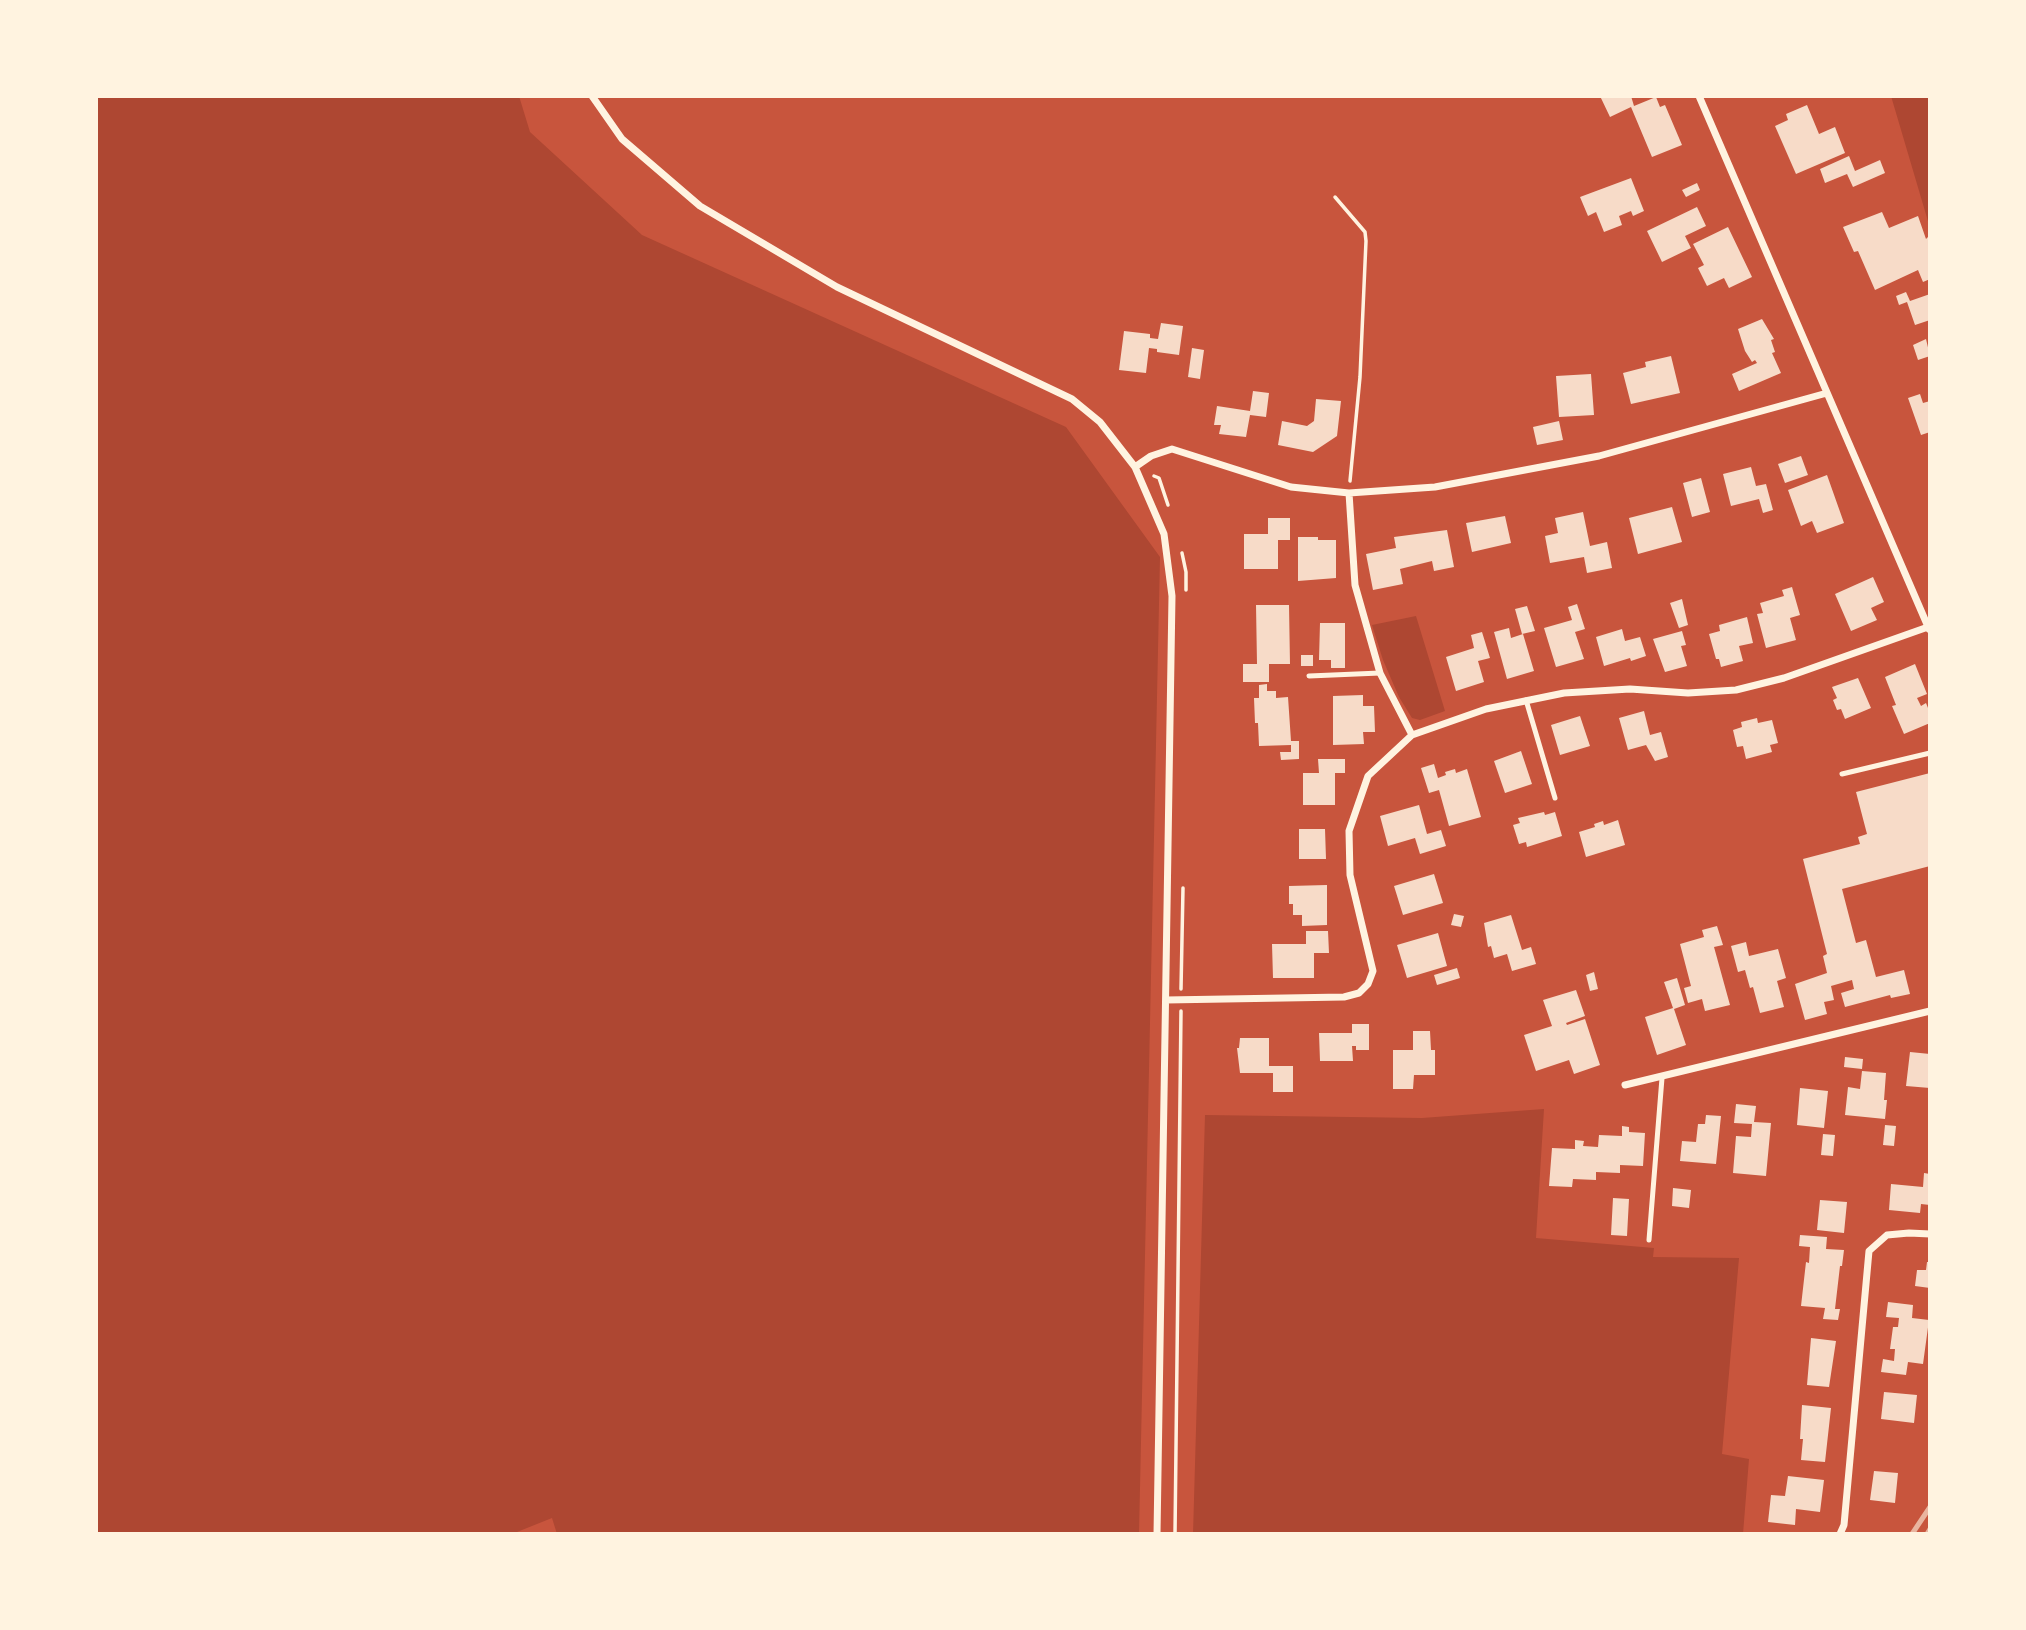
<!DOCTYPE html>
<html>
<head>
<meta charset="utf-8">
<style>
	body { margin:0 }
	#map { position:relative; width:2026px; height:1630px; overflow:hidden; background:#c8553d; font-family:Commissioner,sans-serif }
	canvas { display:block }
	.frame { position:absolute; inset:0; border:98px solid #fff3e0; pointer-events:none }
</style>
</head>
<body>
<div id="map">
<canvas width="2026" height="1630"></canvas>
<div class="frame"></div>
</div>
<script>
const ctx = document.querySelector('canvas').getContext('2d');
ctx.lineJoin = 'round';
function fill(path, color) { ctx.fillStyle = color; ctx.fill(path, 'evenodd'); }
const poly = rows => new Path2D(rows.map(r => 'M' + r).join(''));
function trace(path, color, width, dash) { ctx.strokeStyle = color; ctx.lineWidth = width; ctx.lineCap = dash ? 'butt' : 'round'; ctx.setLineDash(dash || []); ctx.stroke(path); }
const green = poly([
	[96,96,519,96,530,132,642,235,1066,427,1160,557,1139,1534,557,1534,552,1518,512,1534,96,1534],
	[1891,96,1930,96,1930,228],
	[1416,616,1445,711,1420,720,1412,718,1399,697,1383,660,1372,625],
	[1544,1109,1536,1238,1654,1248,1653,1257,1739,1258,1722,1454,1749,1459,1743,1534,1193,1534,1205,1115,1422,1118]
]);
const building = poly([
	[1600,96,1631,96,1634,106,1656,97,1660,107,1665,105,1682,145,1652,157,1631,107,1610,117],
	[1807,105,1819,134,1835,127,1845,153,1796,174,1775,126,1788,120,1786,114],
	[1849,156,1855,171,1880,160,1885,173,1853,187,1847,174,1825,183,1820,169],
	[1631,178,1644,211,1633,216,1631,211,1619,216,1622,225,1604,232,1596,212,1588,216,1580,197],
	[1697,183,1700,190,1686,197,1682,190],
	[1697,207,1706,226,1685,236,1691,248,1662,262,1647,231],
	[1882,212,1889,228,1918,216,1926,239,1928,237,1930,242,1930,279,1923,282,1918,270,1875,290,1858,251,1854,252,1843,227],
	[1728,227,1752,277,1729,288,1724,278,1707,286,1698,268,1704,265,1693,244],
	[1906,292,1910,301,1930,294,1930,320,1915,325,1907,302,1899,305,1896,296],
	[1762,319,1774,339,1771,340,1775,352,1772,353,1781,373,1739,391,1732,374,1757,363,1755,360,1752,362,1745,351,1738,329],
	[1161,323,1183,326,1179,355,1157,352,1157,349,1149,348,1146,373,1119,370,1124,331,1150,334,1150,338,1158,339],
	[1926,339,1930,356,1918,360,1913,345],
	[1192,348,1204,350,1200,379,1188,377],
	[1671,356,1680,393,1631,404,1623,373,1646,367,1645,362],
	[1591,374,1594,415,1559,417,1556,376],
	[1253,391,1269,393,1266,417,1250,415,1246,437,1219,434,1221,425,1214,425,1217,406,1250,411],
	[1920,394,1923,403,1930,401,1930,432,1921,435,1908,398],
	[1316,399,1341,401,1337,436,1313,452,1278,445,1282,421,1307,426,1314,421],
	[1559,421,1563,440,1537,445,1533,427],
	[1801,456,1808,475,1785,483,1778,464],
	[1751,467,1756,486,1766,484,1773,510,1763,513,1759,499,1731,506,1723,474],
	[1827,475,1844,523,1817,533,1812,521,1801,526,1788,490],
	[1701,478,1710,512,1692,517,1683,483],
	[1672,507,1682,542,1638,554,1629,518],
	[1583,512,1590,546,1607,542,1612,568,1587,573,1584,557,1550,563,1545,536,1558,533,1555,518],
	[1505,516,1511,543,1472,552,1466,523],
	[1268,518,1290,518,1290,540,1278,540,1278,569,1244,569,1244,534,1268,534],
	[1447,530,1454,567,1434,571,1432,561,1400,569,1403,584,1373,590,1366,554,1396,548,1394,537],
	[1298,537,1318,537,1318,540,1336,540,1336,578,1298,581],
	[1873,577,1884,602,1871,608,1877,620,1851,631,1835,594],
	[1792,587,1800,615,1790,618,1796,640,1766,648,1757,614,1763,613,1760,603,1784,596,1782,590],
	[1682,599,1688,625,1679,628,1670,603],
	[1577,604,1585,629,1575,632,1584,659,1556,667,1544,628,1572,620,1568,607],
	[1256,605,1289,605,1290,664,1269,664,1269,682,1243,682,1243,664,1257,664],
	[1527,606,1535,631,1522,634,1515,609],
	[1747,617,1753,643,1739,646,1743,661,1721,667,1719,659,1716,659,1709,634,1720,631,1719,625],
	[1320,623,1345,623,1345,668,1331,668,1331,660,1319,660],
	[1509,628,1511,638,1523,634,1534,671,1507,679,1494,632],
	[1622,629,1625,641,1640,637,1646,656,1631,661,1630,658,1604,666,1596,637],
	[1682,631,1686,645,1681,646,1687,666,1665,672,1653,639],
	[1482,632,1490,658,1478,661,1484,682,1456,691,1446,657,1474,648,1471,635],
	[1301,655,1313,655,1313,666,1301,666],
	[1915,664,1927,694,1917,698,1921,706,1926,703,1930,713,1930,723,1904,734,1892,706,1896,705,1885,677],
	[1858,678,1871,708,1845,719,1841,709,1837,710,1833,700,1837,698,1832,687],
	[1267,684,1267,691,1276,691,1276,698,1288,697,1291,741,1299,741,1299,759,1281,760,1280,752,1291,752,1291,745,1259,746,1258,723,1255,723,1254,698,1259,698,1259,685],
	[1363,695,1363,706,1374,706,1375,732,1363,732,1364,744,1333,745,1333,696],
	[1644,711,1650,735,1661,732,1668,757,1655,761,1646,745,1628,750,1619,718],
	[1580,716,1590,746,1560,755,1551,725],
	[1757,718,1758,723,1772,720,1778,743,1770,745,1772,752,1746,759,1743,746,1737,747,1733,730,1742,727,1741,722],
	[1521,751,1532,784,1505,793,1494,761],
	[1318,759,1345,759,1345,773,1335,773,1335,805,1303,805,1303,773,1319,773],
	[1434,764,1438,778,1446,775,1445,772,1455,769,1456,773,1467,769,1481,817,1449,826,1439,790,1429,793,1421,768],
	[1930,773,1930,866,1842,889,1856,943,1866,940,1876,977,1904,970,1910,994,1891,998,1890,995,1845,1007,1841,993,1854,989,1852,980,1831,986,1834,1000,1824,1002,1827,1014,1805,1020,1795,984,1827,973,1823,956,1827,954,1803,859,1860,844,1858,837,1867,834,1856,792],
	[1419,805,1427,834,1441,830,1446,846,1420,854,1415,838,1388,846,1380,816],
	[1544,812,1545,815,1555,812,1562,836,1527,847,1526,842,1519,844,1513,825,1520,823,1518,818],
	[1618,820,1625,845,1586,857,1579,832,1595,827,1594,824,1603,821,1604,825],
	[1299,829,1325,829,1326,859,1299,859],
	[1434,874,1443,903,1403,915,1394,886],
	[1327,885,1327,925,1302,926,1302,915,1293,915,1293,904,1289,904,1289,886],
	[1454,914,1464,916,1461,927,1451,925],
	[1511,915,1522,950,1531,947,1536,964,1512,971,1507,954,1494,958,1491,946,1488,947,1484,923],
	[1717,926,1723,945,1714,947,1730,1005,1705,1011,1702,999,1688,1003,1684,988,1691,986,1680,944,1704,937,1702,930],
	[1306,931,1328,931,1329,953,1314,953,1314,978,1273,978,1272,944,1306,944],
	[1438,933,1447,966,1407,978,1397,945],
	[1746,942,1749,956,1778,949,1786,978,1777,981,1784,1007,1760,1013,1753,987,1750,988,1745,970,1738,972,1731,946],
	[1457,968,1460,978,1437,985,1434,975],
	[1594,972,1598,989,1590,991,1586,975],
	[1677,978,1685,1005,1674,1009,1686,1045,1657,1055,1645,1017,1673,1008,1664,982],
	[1576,990,1585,1016,1566,1023,1567,1025,1585,1019,1600,1065,1574,1074,1569,1060,1536,1071,1524,1035,1552,1026,1543,1000],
	[1352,1024,1369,1024,1369,1050,1356,1050,1356,1046,1352,1046,1353,1061,1320,1061,1319,1033,1352,1033],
	[1413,1031,1430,1031,1431,1050,1435,1050,1435,1075,1414,1075,1413,1089,1393,1089,1393,1050,1413,1050],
	[1240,1038,1269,1038,1269,1066,1293,1066,1293,1092,1273,1092,1273,1073,1240,1073,1237,1048,1239,1048],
	[1910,1052,1930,1054,1930,1088,1906,1086],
	[1845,1057,1863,1059,1862,1069,1844,1067],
	[1862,1071,1886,1073,1884,1100,1887,1100,1885,1119,1845,1115,1848,1087,1860,1089],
	[1800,1088,1828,1091,1824,1128,1797,1125],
	[1736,1104,1756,1106,1754,1122,1771,1123,1766,1176,1733,1173,1736,1136,1751,1137,1752,1124,1734,1123],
	[1706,1115,1721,1116,1716,1164,1680,1161,1682,1141,1696,1142,1698,1124,1705,1124],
	[1885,1125,1896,1126,1894,1146,1883,1145],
	[1622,1126,1629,1127,1629,1132,1645,1133,1643,1166,1620,1165,1620,1173,1596,1172,1596,1180,1573,1179,1572,1187,1549,1186,1552,1148,1575,1149,1575,1140,1584,1141,1583,1146,1598,1147,1599,1135,1622,1136],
	[1823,1134,1835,1135,1833,1156,1821,1155],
	[1924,1173,1930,1174,1930,1205,1921,1204,1920,1213,1889,1210,1891,1184,1923,1187],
	[1673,1188,1691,1190,1689,1208,1672,1206],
	[1613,1198,1629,1199,1627,1236,1611,1235],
	[1820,1200,1847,1202,1844,1233,1817,1230],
	[1800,1235,1827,1237,1826,1249,1844,1250,1842,1266,1840,1266,1835,1309,1840,1309,1838,1320,1823,1319,1825,1308,1801,1306,1806,1262,1809,1263,1810,1247,1799,1246],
	[1927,1262,1930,1262,1930,1288,1915,1286,1917,1270,1926,1270],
	[1888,1302,1913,1305,1912,1318,1929,1320,1923,1364,1908,1362,1906,1375,1881,1372,1883,1359,1894,1361,1895,1349,1890,1349,1893,1327,1898,1327,1899,1318,1886,1317],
	[1811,1338,1836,1341,1829,1387,1807,1385],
	[1884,1392,1917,1395,1914,1423,1881,1419],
	[1802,1405,1831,1408,1825,1462,1801,1460,1803,1439,1800,1439],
	[1874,1471,1898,1473,1895,1503,1870,1500],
	[1788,1476,1824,1480,1820,1512,1796,1509,1795,1525,1768,1522,1771,1495,1785,1496]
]);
const path = poly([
	[1335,197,1365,232,1366,241,1360,377,1350,481],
	[1154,476,1159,478,1168,505],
	[1182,553,1186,572,1186,590],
	[1181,989,1183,888],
	[1175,1534,1181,1011]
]);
const service = poly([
	[1309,676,1380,673],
	[1526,700,1555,798],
	[1842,774,1930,753],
	[1649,1240,1662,1078]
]);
const minor = poly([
	[592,96,622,139,700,206,837,287,1072,399,1100,422,1135,467,1164,534,1172,596,1157,1534],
	[1699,96,1929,629],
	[1135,467,1151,456,1172,449,1291,487,1349,493,1435,487,1599,456,1827,393],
	[1349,493,1355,585,1380,673,1412,735],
	[1166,1000,1344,997,1359,993,1368,984,1373,971,1350,875,1349,831,1368,776,1412,735,1486,709,1564,693,1630,689,1688,693,1736,690,1784,678,1928,627],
	[1625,1085,1930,1011],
	[1840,1534,1844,1525,1869,1251,1887,1235,1909,1233,1930,1234]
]);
const rail = poly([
	[1912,1534,1930,1507],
	[1927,1534,1930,1529]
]);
fill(green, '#ae4732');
fill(building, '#f7dbc8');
trace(path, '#fff3e0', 3.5);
trace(service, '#fff3e0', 5);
trace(minor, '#fff3e0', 7);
trace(rail, '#e9b49f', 5);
</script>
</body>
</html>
